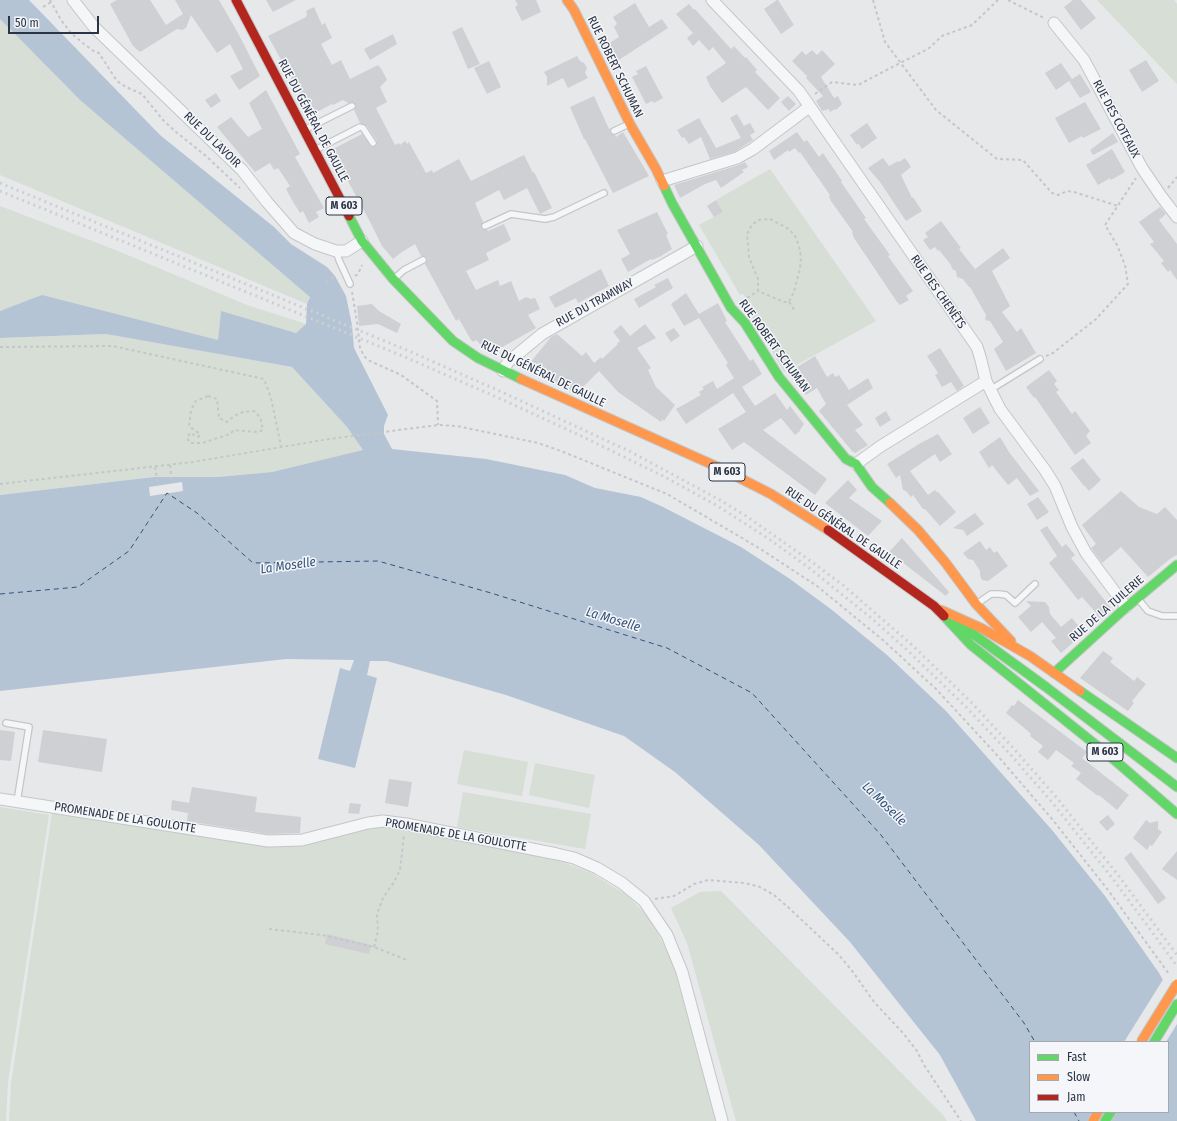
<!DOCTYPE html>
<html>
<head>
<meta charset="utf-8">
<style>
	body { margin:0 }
	#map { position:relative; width:1177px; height:1121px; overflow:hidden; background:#e6e8ea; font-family:"Fira Sans Condensed",sans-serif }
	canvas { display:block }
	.legend { position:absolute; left:1029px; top:1041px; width:140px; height:72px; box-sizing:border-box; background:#f4f6f9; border:1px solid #a4a8b1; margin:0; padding:5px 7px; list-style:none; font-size:12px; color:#2b3445 }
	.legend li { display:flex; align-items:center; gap:8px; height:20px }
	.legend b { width:20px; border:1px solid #a4a8b1 }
	.scale { position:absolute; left:8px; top:16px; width:91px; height:18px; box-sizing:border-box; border:2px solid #2b3445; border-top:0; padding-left:5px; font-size:12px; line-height:14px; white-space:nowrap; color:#2b3445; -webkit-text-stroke:3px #f4f6f9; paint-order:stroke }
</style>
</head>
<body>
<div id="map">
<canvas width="1177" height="1121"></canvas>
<ul class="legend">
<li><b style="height:5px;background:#63d668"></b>Fast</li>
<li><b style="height:5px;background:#ff974d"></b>Slow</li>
<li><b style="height:5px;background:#b3261e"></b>Jam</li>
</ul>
<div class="scale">50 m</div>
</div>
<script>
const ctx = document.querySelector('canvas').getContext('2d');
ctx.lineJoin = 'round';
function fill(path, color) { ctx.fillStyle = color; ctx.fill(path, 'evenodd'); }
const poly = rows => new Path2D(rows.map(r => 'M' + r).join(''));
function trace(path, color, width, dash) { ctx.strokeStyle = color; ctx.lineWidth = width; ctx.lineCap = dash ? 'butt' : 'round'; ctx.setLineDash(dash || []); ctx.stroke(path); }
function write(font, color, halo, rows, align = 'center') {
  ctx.font = font + ' "Fira Sans Condensed",sans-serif'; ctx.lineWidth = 3; ctx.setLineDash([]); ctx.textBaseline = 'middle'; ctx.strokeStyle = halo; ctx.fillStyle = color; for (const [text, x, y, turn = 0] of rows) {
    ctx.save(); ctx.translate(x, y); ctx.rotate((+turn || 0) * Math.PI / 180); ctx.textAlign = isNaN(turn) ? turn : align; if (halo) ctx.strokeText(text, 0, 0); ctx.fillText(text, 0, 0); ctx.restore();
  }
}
const green = poly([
	[1097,0,1174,0,1177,4,1177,84],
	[0,19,80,100,310,296,307,304,0,175],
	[770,169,876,321,784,372,747,308,750,306,746,298,743,294,740,295,699,225,723,212,716,200],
	[0,206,113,249,247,305,306,324,296,333,221,312,218,340,43,296,0,311],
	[106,334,292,367,347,427,364,450,272,472,218,477,154,477,0,495,0,338],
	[464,750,528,762,522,796,457,784],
	[535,763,595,775,589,808,529,795],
	[463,792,591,814,585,849,457,827],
	[0,807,49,815,8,1082,6,1121,0,1121],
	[52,813,243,842,280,847,303,844,369,827,395,827,492,846,563,862,591,873,628,896,649,918,671,958,718,1121,9,1121,11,1083],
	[721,891,943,1115,947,1121,736,1121,687,943,671,908,700,892]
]);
const water = poly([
	[0,0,29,0,160,135,274,227,291,244,327,267,335,276,346,296,352,325,354,348,388,415,384,426,384,434,392,449,486,459,565,475,595,488,641,497,663,507,741,547,790,579,832,610,887,655,946,711,1052,830,1105,896,1159,973,1177,1005,1177,1121,976,1121,940,1055,850,942,759,845,675,772,624,736,506,695,387,661,370,661,367,675,377,678,355,768,318,759,340,668,350,671,354,660,286,659,0,691,0,495,154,477,218,477,272,472,363,450,347,427,292,367,106,334,0,338,0,311,42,295,218,340,221,311,296,333,306,324,307,304,310,297,80,100,0,19],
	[1030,1042,1168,1042,1168,1112,1030,1112]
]);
const pier = poly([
	[182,482,183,491,150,496,149,487],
	[1164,978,1177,1001,1177,1024,1166,1042,1124,1042]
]);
const ferry = poly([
	[0,594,78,587,129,551,167,493,197,513,253,563,378,561,491,593,667,648,752,693,881,835,1024,1023,1035,1042],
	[1074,1112,1079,1121]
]);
const building = poly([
	[117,0,150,0,166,25,183,14,175,0,219,0,238,33,260,76,239,90,230,76,243,69,230,44,217,53,191,15,186,28,182,30,177,29,140,52,133,46,110,4],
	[266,0,296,0,273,12],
	[515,0,536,0,541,12,522,21,515,7,518,5],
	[777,0,778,0,794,25,781,34,764,9],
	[1073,0,1081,0,1096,18,1081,30,1064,7],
	[635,3,649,27,662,19,668,28,611,65,603,47,619,37,614,27,617,24,613,17],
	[689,4,694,10,695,9,731,49,734,46,745,58,746,57,757,70,755,72,780,98,768,110,746,87,722,103,710,86,706,77,726,63,713,47,709,51,699,40,693,46,687,38,693,33,676,14],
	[314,7,322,25,325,23,332,38,321,44,332,65,341,60,350,79,378,65,382,70,387,80,380,87,387,102,376,108,395,145,399,143,400,145,405,141,407,144,409,142,426,173,432,170,433,173,459,159,471,181,524,155,533,173,534,172,552,208,540,214,527,188,504,200,499,190,475,203,483,222,481,225,482,229,487,230,488,231,504,224,511,240,486,253,489,260,466,271,476,290,498,280,500,286,511,281,519,301,526,297,531,299,535,298,540,309,528,315,536,328,492,353,487,351,476,340,473,342,471,340,459,319,456,321,425,264,427,261,427,258,424,256,421,256,415,244,402,252,393,259,382,246,367,216,331,150,362,134,371,147,377,145,377,141,367,126,360,123,354,110,356,106,354,102,348,103,343,100,333,105,332,104,311,115,268,36,306,17,307,14,306,11],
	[462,27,480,64,468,69,452,32],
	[393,34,397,44,370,60,364,49],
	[812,50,817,55,822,50,835,64,821,77,834,98,838,96,842,104,836,110,835,109,830,112,829,109,822,111,816,101,823,96,806,78,807,76,792,61,802,51,806,55],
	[577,56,580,61,584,63,587,68,585,73,588,78,568,88,563,78,547,86,547,77,544,72],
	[1146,60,1159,81,1142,92,1129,70],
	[489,61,501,87,487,94,474,68],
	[1061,63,1072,79,1056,90,1045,73],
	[646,66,663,98,654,103,652,101,646,104,632,77,638,74,636,71],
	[1080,74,1091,92,1080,98,1069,81],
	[266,90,300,154,295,157,324,208,316,212,319,217,309,223,303,211,300,213,292,200,286,189,290,186,278,168,274,170,270,163,255,172,217,127,231,117,248,137,262,129,249,103],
	[216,93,221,101,211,108,205,100],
	[594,96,609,129,611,128,610,130,610,133,615,135,616,137,623,132,649,176,613,193,585,139,584,139,570,107],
	[788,96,796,104,789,111,781,102],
	[1085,102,1101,129,1083,138,1082,136,1069,143,1055,118],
	[737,114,744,126,750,123,755,132,750,135,753,140,734,152,710,159,701,137,689,144,684,137,682,138,677,130,699,118,716,148,741,138,730,118],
	[867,123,877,138,862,149,858,143,857,145,850,135],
	[797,132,804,142,807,140,819,157,823,153,842,181,841,182,866,218,864,219,890,255,888,256,913,291,906,296,909,300,900,305,897,302,854,238,852,233,853,232,831,201,829,196,830,195,800,152,799,153,795,148,789,152,788,150,774,160,769,151],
	[1113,133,1118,142,1093,155,1090,150],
	[1112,149,1125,172,1111,180,1110,178,1098,185,1086,165],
	[883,158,889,166,898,161,899,162,905,158,911,167,901,175,912,198,913,197,922,211,906,221,880,182,868,168],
	[745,162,748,167,742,170,744,172,721,188,716,180,705,184,680,198,674,185,739,165],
	[716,200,723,212,714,217,707,206],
	[1160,207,1166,214,1159,220,1177,244,1177,280,1170,270,1168,272,1161,263,1164,261,1150,244,1154,242,1139,222],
	[657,212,668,234,666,235,672,249,661,256,652,260,651,259,628,272,621,259,630,254,617,230],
	[941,221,961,248,959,249,975,269,1003,248,1010,258,992,271,1010,306,1002,312,1017,332,1021,328,1036,353,1006,371,994,349,1003,342,990,321,985,320,986,315,970,287,969,287,963,279,957,277,956,271,952,269,951,265,939,250,938,251,935,247,930,250,923,240,928,237,925,233],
	[601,269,609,286,578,303,576,298,555,308,549,297],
	[668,278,673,288,639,308,634,299,656,287,654,285],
	[686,293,699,314,718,303,727,321,725,322,750,361,753,359,762,374,742,387,755,406,775,393,787,410,790,406,804,424,800,430,800,431,795,435,781,418,763,430,827,479,815,495,744,442,732,450,718,429,746,412,733,393,686,424,676,409,701,395,699,392,704,389,702,387,713,381,717,389,734,378,726,365,728,363,699,318,684,326,671,304],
	[372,304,379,311,401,324,397,333,378,324,359,326,357,306],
	[645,324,656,338,637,348,651,368,648,370,656,387,675,405,664,421,662,419,661,422,618,392,599,371,577,393,525,369,551,337,557,334,582,356,586,352,594,363,601,357,602,359,618,344,617,343,620,341,613,332,621,325,630,336],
	[674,328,680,336,671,342,665,333],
	[940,348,964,386,957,391,951,382,942,387,935,375,938,373,927,356],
	[815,356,827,377,833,373,835,377,839,375,849,390,868,378,873,388,847,405,863,425,855,430,868,445,855,453,852,451,819,411,826,404,817,388,806,395,788,373],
	[1049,370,1057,381,1054,384,1059,390,1056,392,1072,414,1075,411,1090,431,1086,436,1091,443,1075,455,1035,397,1034,398,1026,387],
	[980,407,990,423,973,434,963,418],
	[886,411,891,420,880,427,875,418],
	[938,434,952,454,940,462,935,454,910,471,928,495,935,490,937,492,938,492,956,512,940,526,925,509,923,509,913,495,911,497,906,491,903,490,900,475,896,478,887,464,919,444],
	[1000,437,1009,452,1039,491,1030,496,1017,478,1008,485,992,465,989,468,979,452],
	[1083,458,1101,480,1089,491,1084,485,1084,486,1070,468],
	[848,480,857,490,849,498,882,521,868,536,825,503],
	[1121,491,1139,507,1157,514,1165,507,1177,520,1177,555,1171,558,1148,577,1121,547,1102,563,1091,548,1096,544,1082,525],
	[1038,497,1049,512,1037,520,1027,504],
	[975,513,984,524,967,536,963,530,953,528],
	[1047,526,1062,547,1066,544,1075,555,1071,558,1111,608,1099,620,1095,616,1097,614,1082,597,1078,600,1049,563,1057,556,1040,530],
	[902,538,949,592,946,596,889,552],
	[980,541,986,550,990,547,994,553,997,551,1008,566,988,581,982,580,980,576,980,571,973,560,968,559,963,553],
	[1026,601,1045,602,1049,607,1050,614,1061,627,1072,618,1084,633,1061,653,1051,641,1056,638,1042,622,1031,632,1018,617,1031,606],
	[1103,651,1113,658,1110,662,1134,681,1137,677,1146,684,1132,701,1134,703,1128,711,1080,678],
	[1018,700,1087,752,1082,758,1129,795,1117,810,1099,795,1098,796,1076,779,1081,773,1071,766,1074,763,1056,750,1048,760,1038,752,1043,746,1030,736,1031,734,1023,727,1006,713,1012,705,1014,706],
	[0,730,15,732,11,761,0,760],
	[43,730,107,739,102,772,38,762],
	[389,779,412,782,408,807,385,803],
	[192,787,257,797,255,812,301,817,300,833,268,834,187,821,188,813,171,810,172,800,189,803],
	[350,803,361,804,359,814,348,813],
	[1108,815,1115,824,1107,831,1099,822],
	[1146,820,1150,823,1158,821,1158,829,1162,832,1152,846,1150,845,1147,850,1133,838],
	[1177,851,1177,880,1162,869],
	[1131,852,1166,898,1158,904,1124,858],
	[327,934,371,945,369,954,325,944]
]);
const path = poly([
	[50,0,61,20,71,33,84,44,95,52,99,53,117,81,126,87,142,94,163,120,176,132,206,156,240,188],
	[873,0,885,42,936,110,997,159,1023,160,1052,193,1058,195,1067,191,1074,192,1118,206],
	[1008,0,1044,18],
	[43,7,51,2],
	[815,94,832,82,858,85,900,63,928,49,942,36,972,25,998,0],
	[1168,188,1177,177],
	[770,219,789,229,795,236,799,246,801,257,800,268,794,292,789,302,784,302,758,291,758,279,749,257,747,234,752,225,758,220,770,219],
	[355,276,358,274,362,265],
	[326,282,335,276],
	[352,292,357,322,360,348,364,356,368,360,401,375,437,401,438,425],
	[742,301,758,291],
	[789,302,795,311],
	[0,347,113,346,264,379,271,398,281,446],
	[1046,356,1053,353,1096,319,1128,284,1125,265,1117,245,1105,225,1136,178],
	[208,396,217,399,219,418,227,422,234,416,243,412,254,411,260,417,263,430,258,432,234,430,230,434,202,443,190,443,187,438,190,433,198,437,200,435,196,431,189,426,191,410,196,401,208,396],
	[170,465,172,483],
	[155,467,158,485],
	[0,484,193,462,329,439,438,425,457,426,538,443,561,451,667,494,759,548,817,586,884,641,936,689,996,754,1052,819,1108,890,1169,974],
	[655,899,674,896,694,884,708,880,745,883,760,887,774,895,789,908,839,955,853,972,874,1002,903,1033,917,1051,924,1065,961,1121],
	[269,929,322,935,374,947,407,960],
	[374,947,378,931,377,914,383,898,394,882,400,870,404,835]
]);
const lane = poly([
	[306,129,352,106],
	[614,131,629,124],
	[317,149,360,127,363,128,373,143],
	[485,226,511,214,545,219,554,217,604,193],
	[336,251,339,260,350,284],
	[395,278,404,270,423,260],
	[990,390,1040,359],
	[1139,600,1148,611,1162,616,1177,616],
	[978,603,991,594,999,594,1006,595,1015,603,1035,584],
	[6,723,29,727,17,802]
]);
const street = poly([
	[73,0,94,27,242,170,267,202,294,233,315,244,336,251,346,251,362,241],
	[712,0,799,91,977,347,981,360,986,381,1000,409,1045,470,1055,486,1072,527,1086,553,1126,607],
	[1054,23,1084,60,1142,168,1161,196,1177,217],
	[662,181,737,158,753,149,809,107],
	[503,371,508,362,542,334,697,246],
	[856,464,881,446,986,381],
	[0,799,268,841,302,840,368,823,383,821,406,824,557,854,574,858,597,868,622,883,644,901,667,935,682,972,722,1121]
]);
const fast = poly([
	[664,186,672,203,731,308,745,323,779,377,846,459,856,464,872,487,890,503],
	[349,216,362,241,393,279,453,341,478,358,521,379],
	[944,616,971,645,1111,757,1177,814],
	[958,623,1046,687,1177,787],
	[1054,673,1122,611,1177,565],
	[1080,691,1177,758],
	[1154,1042,1177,1004],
	[1105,1121,1111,1112]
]);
const slow = poly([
	[567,0,574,10,630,124,656,169,664,186],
	[521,379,720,468,771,494,828,530],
	[890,503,918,530,945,562,976,604,1011,641],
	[941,610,981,628,1030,656,1080,691],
	[1093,1121,1098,1112]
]);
const jam = poly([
	[236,0,349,216],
	[828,530,934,606,944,616]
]);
const rail = poly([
	[0,183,409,351,504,393,631,452,720,500,746,516,812,562,844,586,911,644,972,703,1015,750,1057,798,1118,875,1177,955],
	[0,191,405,357,501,399,575,433,661,475,716,505,769,539,808,567,870,617,906,649,966,707,1010,754,1051,801,1113,879,1177,966]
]);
const slowBridge = poly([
	[1141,1042,1177,984]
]);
const shields = [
	[344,206,36],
	[727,472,36],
	[1105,752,36]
];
const shieldNames = [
	["M 603",344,206],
	["M 603",727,472],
	["M 603",1105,752]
];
const streetNames = [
	["RUE ROBERT SCHUMAN",615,67,64],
	["RUE DES COTEAUX",1116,119,62],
	["RUE DU GÉNÉRAL DE GAULLE",313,121,62],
	["RUE DU LAVOIR",212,140,44],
	["RUE DES CHENÊTS",938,292,55],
	["RUE DU TRAMWAY",595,303,-29],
	["RUE ROBERT SCHUMAN",774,346,54],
	["RUE DU GÉNÉRAL DE GAULLE",543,374,26],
	["RUE DU GÉNÉRAL DE GAULLE",843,528,34],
	["RUE DE LA TUILERIE",1107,609,-41],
	["PROMENADE DE LA GOULOTTE",125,818,9],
	["PROMENADE DE LA GOULOTTE",456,835,10]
];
const waterNames = [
	["La Moselle",288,566,-8],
	["La Moselle",613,620,17],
	["La Moselle",884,804,44]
];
fill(green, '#d6ded6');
fill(water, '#b4c4d5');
fill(pier, '#e6e8ea');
trace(ferry, '#34527a', 1, [5, 4]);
fill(building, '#ced0d3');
trace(lane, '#c4c6c8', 8);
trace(street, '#c4c6c8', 13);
trace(fast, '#c4c6c8', 11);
trace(slow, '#c4c6c8', 11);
trace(jam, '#c4c6c8', 11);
trace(path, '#c5c6ca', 2, [3, 3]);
trace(lane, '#f5f6f7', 5.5);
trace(street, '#f5f6f7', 11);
trace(fast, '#63d668', 9);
trace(slow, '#ff974d', 9);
trace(jam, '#b3261e', 9);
trace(rail, '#cecfd2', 3, [2, 4]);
trace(slowBridge, '#c4c6c8', 11, []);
trace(slowBridge, '#ff974d', 9);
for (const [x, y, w] of shields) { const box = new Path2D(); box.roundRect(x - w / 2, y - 9, w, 18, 3); ctx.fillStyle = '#f4f6f9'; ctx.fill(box); trace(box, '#2b3445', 1); }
write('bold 11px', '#2b3445', null, shieldNames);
write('12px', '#2b3445', '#f4f6f9', streetNames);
write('italic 13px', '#34527a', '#f4f6f9', waterNames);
</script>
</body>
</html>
